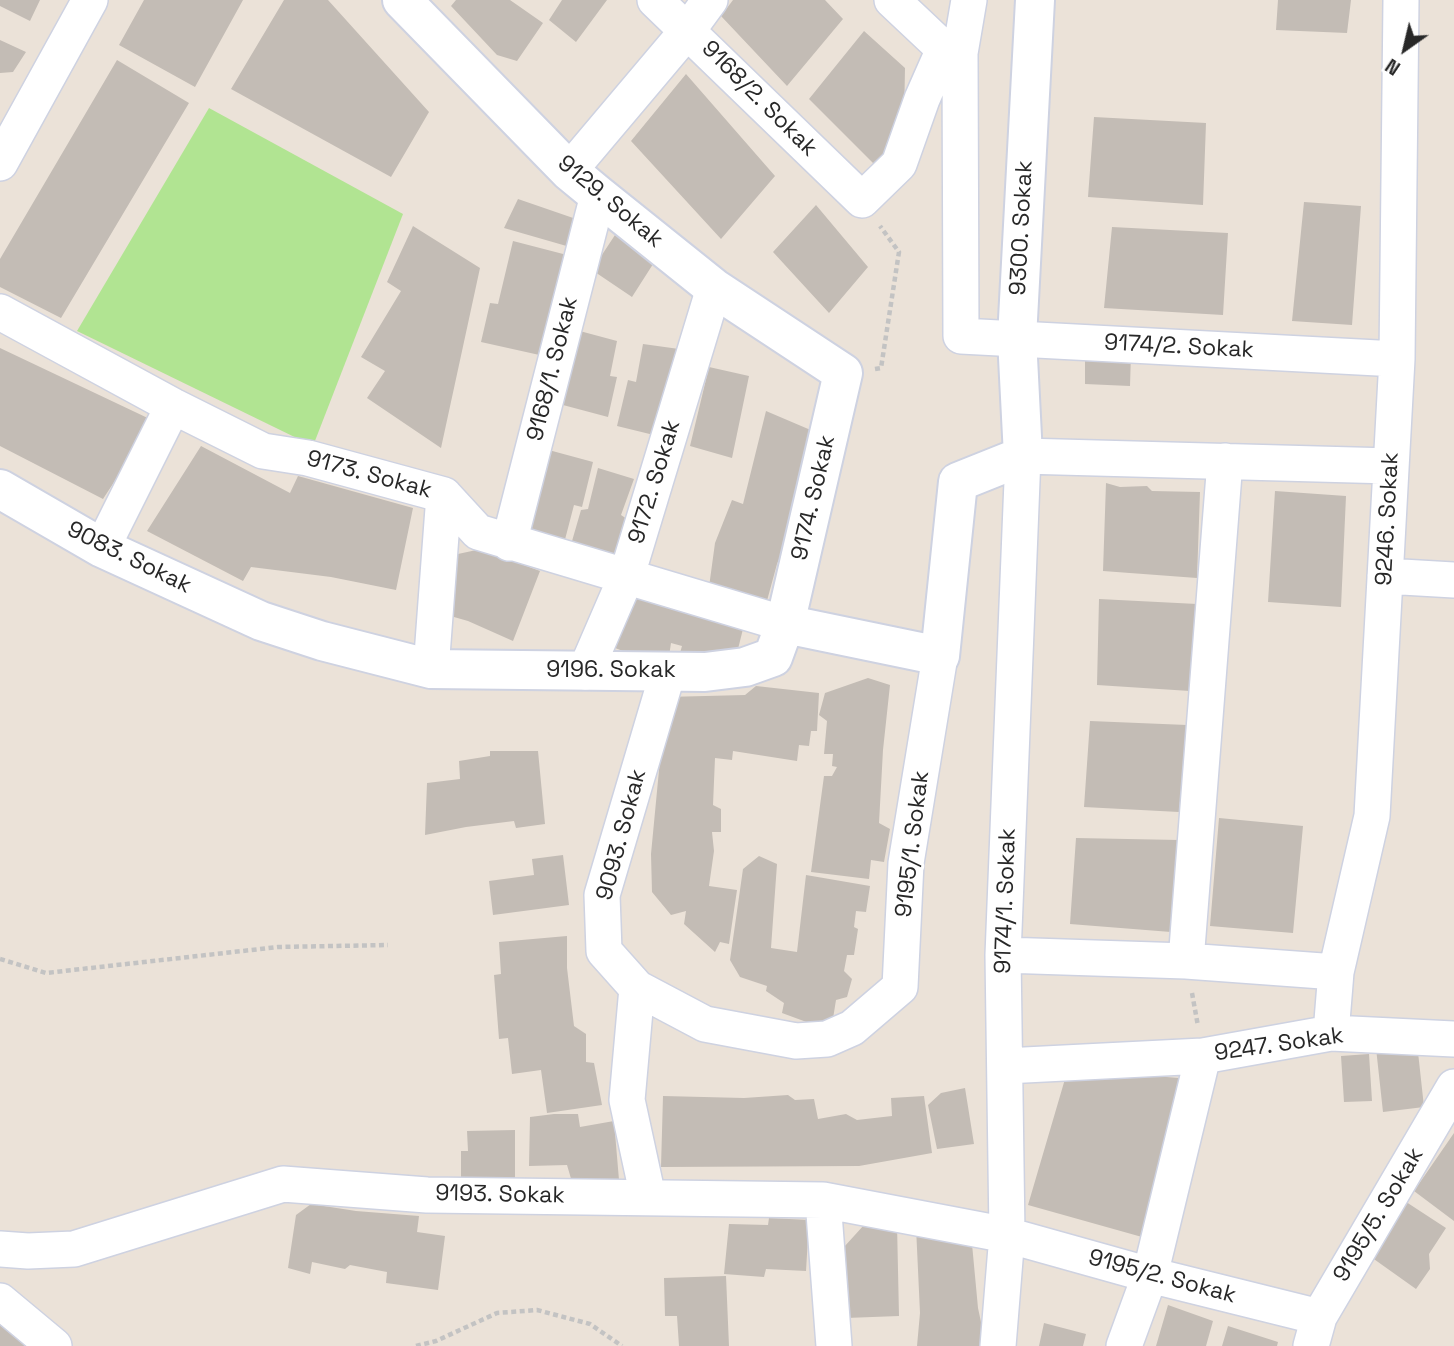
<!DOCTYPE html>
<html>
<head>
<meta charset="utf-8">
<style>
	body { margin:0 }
	#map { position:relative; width:1454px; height:1346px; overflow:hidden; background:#ebe2d8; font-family:"Space Grotesk",sans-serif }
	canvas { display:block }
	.north { position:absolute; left:1370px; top:14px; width:70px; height:70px; -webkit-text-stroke:5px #fff; paint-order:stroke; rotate:214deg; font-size:19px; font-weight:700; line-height:28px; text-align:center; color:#282828 }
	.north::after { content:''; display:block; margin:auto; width:24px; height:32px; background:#282828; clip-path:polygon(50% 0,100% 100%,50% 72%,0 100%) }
</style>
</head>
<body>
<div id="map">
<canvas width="1454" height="1346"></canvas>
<div class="north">N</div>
</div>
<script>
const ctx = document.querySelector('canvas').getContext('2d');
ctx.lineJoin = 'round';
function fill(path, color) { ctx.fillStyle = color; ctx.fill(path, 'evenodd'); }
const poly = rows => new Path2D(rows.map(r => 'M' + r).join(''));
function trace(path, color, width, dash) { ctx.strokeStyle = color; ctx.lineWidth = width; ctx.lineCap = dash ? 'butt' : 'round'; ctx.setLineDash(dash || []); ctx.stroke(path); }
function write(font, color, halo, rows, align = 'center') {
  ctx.font = font + ' "Space Grotesk",sans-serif'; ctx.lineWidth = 6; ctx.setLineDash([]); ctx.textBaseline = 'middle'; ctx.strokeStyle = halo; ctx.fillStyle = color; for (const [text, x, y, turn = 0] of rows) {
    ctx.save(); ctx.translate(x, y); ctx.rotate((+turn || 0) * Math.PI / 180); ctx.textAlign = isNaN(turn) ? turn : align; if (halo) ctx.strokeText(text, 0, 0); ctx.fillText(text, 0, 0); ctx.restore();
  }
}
const green = poly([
	[209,108,403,214,313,446,77,331]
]);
const building = poly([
	[0,0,40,0,30,21,0,6],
	[144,0,243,0,195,87,119,45],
	[284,0,328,0,429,112,391,177,231,89],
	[456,0,510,0,543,23,517,61,497,55,451,6],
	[562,0,607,0,576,42,549,20],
	[733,0,825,0,843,19,787,86,721,16],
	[1278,0,1351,0,1347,33,1276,30],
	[864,31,905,68,904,120,890,136,895,141,876,166,809,99],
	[0,40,26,52,13,72,0,73],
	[117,60,189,103,61,318,0,287,0,259],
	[686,74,775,176,721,239,631,141],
	[1094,117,1206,123,1203,205,1088,197],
	[518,199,579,220,570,247,504,228],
	[1304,202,1361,206,1352,325,1292,321],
	[816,205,868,267,829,313,773,252],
	[413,226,480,268,441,448,367,398,385,371,361,357,401,291,387,282],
	[1112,227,1228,233,1223,315,1104,308],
	[615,235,655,261,632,297,592,270],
	[513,241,567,255,544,356,481,342,490,303,498,304],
	[576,330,617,341,610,376,617,377,608,417,563,405],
	[643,344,679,349,662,437,617,426,628,380,636,382],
	[0,348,154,421,103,499,0,446],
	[1085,352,1131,353,1130,386,1085,384],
	[709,367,749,376,732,458,690,446],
	[766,411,820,434,795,521,777,564,765,608,709,587,715,543,732,500,743,504],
	[201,446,290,493,298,476,413,508,396,590,331,577,251,567,243,581,147,531],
	[545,449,593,462,582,507,574,505,562,551,521,540],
	[598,468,634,479,621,515,627,519,616,562,570,548,581,510,588,509],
	[1106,483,1120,487,1147,486,1152,491,1200,492,1197,578,1103,571],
	[1275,491,1346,496,1341,607,1268,602],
	[481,549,540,571,513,641,468,621,447,615,458,554],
	[634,594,745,621,734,665,678,660,682,646,671,643,668,663,646,660,610,646],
	[1099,599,1197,604,1190,691,1097,685],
	[868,678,890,685,883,750,879,823,890,829,884,862,871,860,869,879,811,872,824,776,832,776,837,767,832,766,833,754,824,754,827,721,819,715,825,693],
	[756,686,819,693,817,731,811,731,809,746,799,745,797,761,733,751,732,760,715,758,713,805,721,809,721,832,712,832,714,851,709,886,737,890,729,944,720,942,715,952,684,924,686,911,671,915,652,892,651,854,666,697,745,695],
	[1090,721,1187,725,1179,812,1084,807],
	[490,751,538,751,545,824,516,828,514,821,466,827,425,835,427,783,460,779,459,761,490,756],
	[1219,818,1303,826,1293,933,1210,926],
	[1076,838,1179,840,1171,932,1070,924],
	[563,855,569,905,493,915,489,881,534,875,532,859],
	[759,856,777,864,771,948,797,952,806,875,870,886,866,912,856,911,854,927,858,929,854,955,847,955,844,971,852,979,847,997,836,1000,831,1031,782,1013,784,1003,766,991,767,986,740,977,730,960,743,869],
	[567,936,567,968,574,1026,586,1034,586,1062,594,1063,602,1105,547,1113,541,1070,512,1074,508,1038,499,1039,494,975,501,974,499,942],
	[1417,1043,1424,1107,1383,1112,1376,1048],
	[1369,1054,1372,1101,1344,1102,1341,1056],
	[1128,1074,1179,1078,1142,1237,1028,1205,1065,1079],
	[965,1088,974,1144,937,1149,928,1105,941,1093],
	[788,1095,795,1100,814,1099,818,1119,846,1114,857,1120,892,1116,891,1098,924,1096,932,1153,859,1166,661,1167,663,1096,744,1098],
	[554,1114,578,1114,580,1127,614,1121,619,1180,572,1182,567,1165,529,1166,530,1117],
	[515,1130,515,1182,461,1183,461,1151,468,1151,467,1131],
	[1454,1133,1454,1221,1414,1191],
	[1397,1196,1446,1228,1429,1254,1430,1269,1416,1289,1371,1257],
	[311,1204,356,1211,419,1216,417,1232,445,1236,438,1290,386,1283,387,1272,350,1265,345,1269,312,1262,310,1274,288,1268,296,1215],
	[874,1214,897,1224,899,1316,846,1318,844,1247],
	[769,1218,809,1220,806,1271,766,1269,764,1277,724,1274,729,1224,768,1225],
	[916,1227,972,1244,978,1308,985,1341,983,1346,917,1346,920,1313],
	[726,1276,729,1346,679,1346,677,1316,665,1316,664,1278],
	[1168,1305,1213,1321,1206,1346,1156,1346],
	[0,1319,42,1346,0,1346],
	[1044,1323,1086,1334,1083,1346,1039,1346],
	[1228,1326,1278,1342,1277,1346,1222,1346]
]);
const path = poly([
	[875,369,881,368,899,252,880,226],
	[0,959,46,973,278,947,388,945],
	[1192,993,1198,1026],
	[416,1346,436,1341,497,1313,537,1310,590,1324,622,1346]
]);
const minor = poly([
	[655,0,862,200,899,164,922,99,944,49],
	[892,0,944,49,960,53],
	[969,0,960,53,961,336,1397,359],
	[0,163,90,0],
	[569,171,688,30,710,0],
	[0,312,173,406,263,451,308,458,444,495,478,532,785,624],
	[509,543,598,195],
	[102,548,173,406],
	[1385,576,1454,580],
	[431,669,444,495],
	[585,672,627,575,714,288],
	[668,672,602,895,604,951,637,988,705,1024,796,1041,827,1039,852,1028,900,987,906,863,940,656],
	[1003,955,1186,961,1336,972],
	[1186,961,1225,461],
	[637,988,627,1100,648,1197],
	[1331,1033,1336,972,1372,816,1397,359,1401,0],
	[1005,1066,1203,1056],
	[823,1200,834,1346],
	[0,1249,28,1251,74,1249,283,1184,427,1195,823,1200,1007,1235,1150,1275,1319,1317],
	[0,1301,54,1346],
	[998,1346,1007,1235,1003,955,1023,456,1391,466],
	[1124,1346,1150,1275,1203,1056,1331,1033,1454,1039],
	[1311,1346,1319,1317,1454,1087]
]);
const tertiary = poly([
	[0,489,102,548,261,621,322,641,431,669,705,672,745,667,773,657,785,624,843,373,714,288,598,195,569,171,402,0],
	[785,624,940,656,958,482,1023,456,1017,338,1035,0]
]);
const streetNames = [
	["9168/2. Sokak",759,99,45],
	["9129. Sokak",610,202,40],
	["9300. Sokak",1022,228,-87],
	["9174/2. Sokak",1179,347,3],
	["9168/1. Sokak",553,369,-76],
	["9173. Sokak",369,475,15],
	["9172. Sokak",655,482,-73],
	["9174. Sokak",814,498,-77],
	["9246. Sokak",1388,519,-87],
	["9083. Sokak",129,558,26],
	["9196. Sokak",611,671],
	["9093. Sokak",622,835,-75],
	["9195/1. Sokak",913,844,-83],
	["9174/1. Sokak",1006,901,-88],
	["9247. Sokak",1279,1045,-8],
	["9193. Sokak",500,1195,1],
	["9195/5. Sokak",1379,1215,-59],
	["9195/2. Sokak",1162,1277,15]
];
fill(green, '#b1e492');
fill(building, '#c3bcb5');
trace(minor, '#ced2e1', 38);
trace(tertiary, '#ced2e1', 42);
trace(path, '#c3c3c3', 4.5, [5, 3.5]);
trace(minor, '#fff', 35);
trace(tertiary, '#fff', 38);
write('23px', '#282828', '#fff', streetNames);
</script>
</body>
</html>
